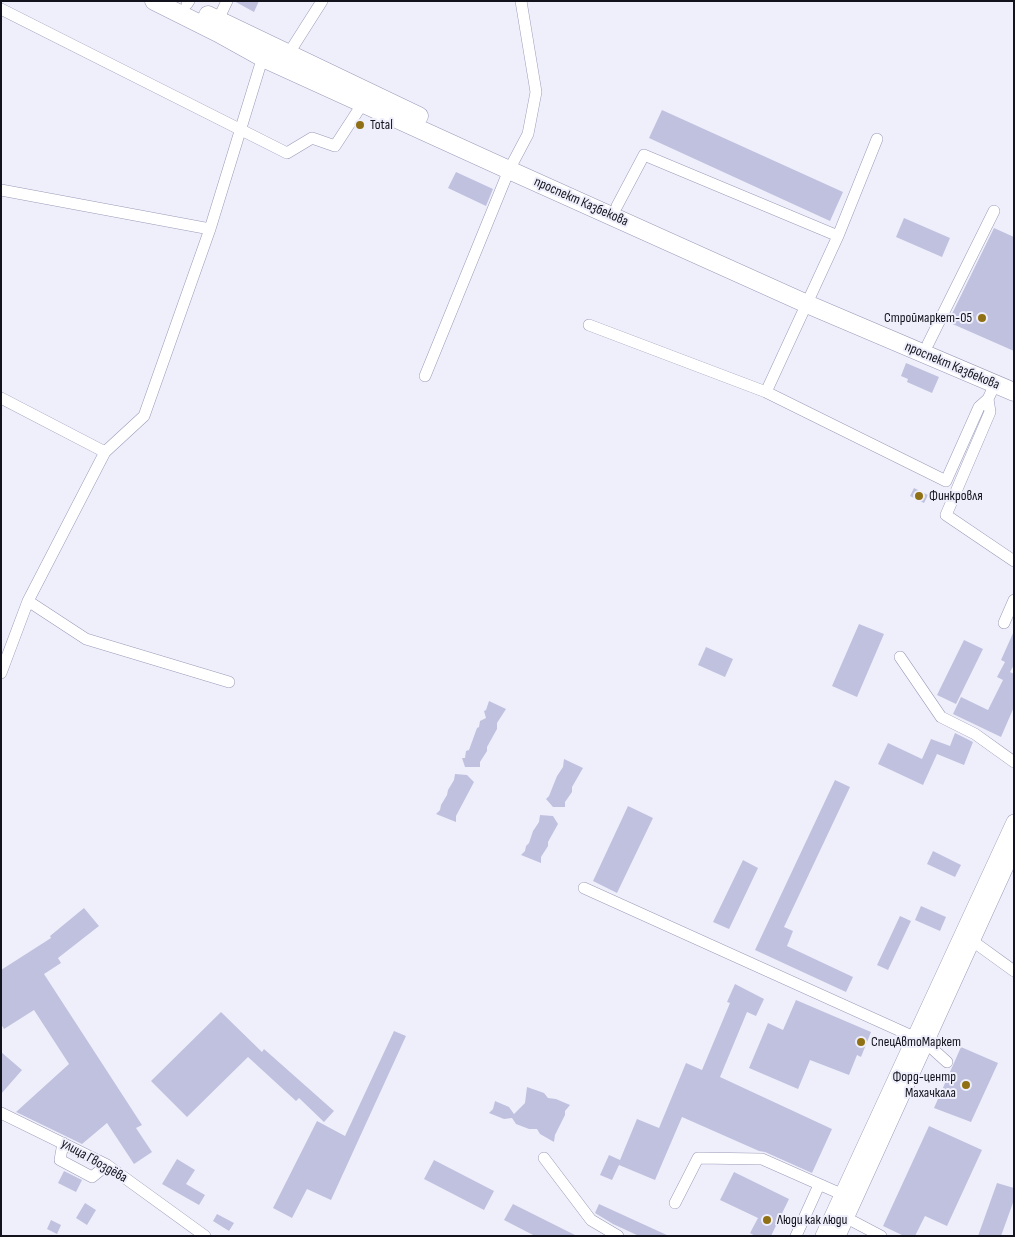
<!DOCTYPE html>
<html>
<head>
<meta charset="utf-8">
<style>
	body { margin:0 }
	#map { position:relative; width:1015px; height:1237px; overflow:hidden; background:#efeffc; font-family:"Sofia Sans Condensed",sans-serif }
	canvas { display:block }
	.frame { position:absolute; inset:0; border:2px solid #13131d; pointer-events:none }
</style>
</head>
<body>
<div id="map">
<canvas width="1015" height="1237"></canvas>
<div class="frame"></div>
</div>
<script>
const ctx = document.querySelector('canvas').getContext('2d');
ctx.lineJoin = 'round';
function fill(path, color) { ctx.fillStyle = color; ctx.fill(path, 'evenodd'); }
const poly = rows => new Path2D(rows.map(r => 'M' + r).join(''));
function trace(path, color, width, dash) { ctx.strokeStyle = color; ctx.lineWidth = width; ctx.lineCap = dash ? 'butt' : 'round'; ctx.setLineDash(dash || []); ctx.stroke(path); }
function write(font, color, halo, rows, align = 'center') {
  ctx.font = font + ' "Sofia Sans Condensed",sans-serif'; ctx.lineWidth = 4; ctx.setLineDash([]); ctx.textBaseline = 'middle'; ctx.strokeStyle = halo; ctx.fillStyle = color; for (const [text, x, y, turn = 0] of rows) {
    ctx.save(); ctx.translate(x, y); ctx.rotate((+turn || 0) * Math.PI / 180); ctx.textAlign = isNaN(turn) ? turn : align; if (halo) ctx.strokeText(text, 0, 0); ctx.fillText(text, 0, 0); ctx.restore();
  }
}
const building = poly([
	[234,1,259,1,254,12],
	[662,110,843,192,830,221,649,138],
	[456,172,493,189,486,206,448,188],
	[904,218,950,238,942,257,896,237],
	[994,228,1014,237,1014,351,948,322],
	[906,363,939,377,932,393,907,382,908,379,901,376],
	[914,488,928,495,924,503,910,496],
	[859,624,884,634,857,697,832,686],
	[1014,631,1014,665,1010,672,1014,674,1014,707,1001,737,953,714,961,697,988,710,1003,680,997,677,1005,662,1001,660],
	[964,640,983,649,956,704,937,695],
	[706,647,733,659,725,677,698,665],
	[489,701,506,709,497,723,497,729,487,747,487,751,480,762,480,767,465,767,462,758,465,758,466,751,469,750,477,728,479,727,480,721,486,718,484,711,486,710],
	[955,733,973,742,964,765,937,754,923,785,878,764,888,743,922,759,931,739,950,746],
	[564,759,583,768,572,787,572,792,565,802,565,807,553,807,546,799,549,796,557,776,563,767],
	[455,774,467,775,474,782,456,816,456,822,436,814,440,810,441,805,447,795,448,790,454,780],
	[835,780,850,787,784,927,793,931,787,946,853,977,846,992,755,950],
	[628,806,653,818,617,893,593,881],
	[540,815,553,816,558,824,548,842,548,846,541,857,541,863,521,855,525,851,526,846,529,843,533,831,539,822],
	[933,851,961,865,955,877,927,864],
	[743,860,758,868,729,929,713,922],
	[921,906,946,917,940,931,915,920],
	[84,908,99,926,58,958,61,963,44,974,142,1125,136,1128,152,1152,134,1164,107,1123,82,1144,16,1112,69,1064,34,1010,4,1029,1,1024,1,970,51,938,50,936],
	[900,916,911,921,888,970,877,965],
	[735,984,764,999,756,1016,747,1012,720,1077,832,1129,812,1173,765,1152,759,1151,682,1117,655,1180,619,1165,612,1180,600,1175,609,1155,620,1160,637,1119,659,1128,686,1063,702,1070,730,1003,727,1002],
	[796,1000,871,1032,861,1057,857,1055,849,1075,810,1060,798,1089,749,1068,768,1023,783,1030],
	[221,1012,262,1052,264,1049,334,1111,324,1122,299,1098,296,1101,248,1057,187,1117,151,1081],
	[394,1031,406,1036,331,1200,307,1189,292,1218,273,1208,317,1121,345,1136],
	[961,1047,998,1063,971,1122,934,1108],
	[1,1052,22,1070,1,1094],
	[527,1087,544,1093,548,1098,556,1099,570,1105,565,1111,565,1115,555,1135,554,1142,540,1134,537,1129,529,1129,516,1124,512,1118,504,1119,489,1113,493,1109,495,1101,509,1107,514,1114,525,1103],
	[929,1126,982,1150,947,1226,925,1216,915,1236,904,1236,883,1226],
	[177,1159,195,1170,186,1184,205,1195,199,1205,162,1184],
	[434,1160,494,1191,484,1210,424,1179],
	[64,1171,82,1180,76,1192,58,1183],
	[734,1172,789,1199,771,1236,755,1236,750,1233,758,1218,720,1200],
	[997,1183,1014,1188,1014,1200,1001,1236,978,1236],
	[85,1203,96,1210,87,1225,76,1218],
	[513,1204,577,1236,535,1236,504,1220],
	[599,1204,669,1236,639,1236,613,1224,595,1213],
	[217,1214,234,1223,229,1231,213,1221],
	[51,1220,61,1225,57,1234,47,1229]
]);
const minor = poly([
	[187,4,189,1],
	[1,9,287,153,312,138,335,146,363,103],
	[218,20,227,1],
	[289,53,322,1],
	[1,190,210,229],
	[617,206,644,155,838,236],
	[589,325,766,392,838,236,877,139],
	[928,344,994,211],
	[425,376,509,170,528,134,536,92,521,1],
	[766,392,946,481,979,407,988,399,995,384],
	[1,398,105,452],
	[988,399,990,412,946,515,1014,561],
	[28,601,86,639,229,682],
	[1004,623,1014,600],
	[900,657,941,717,975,734,1014,762],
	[1,673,28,601,105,452,144,416,210,229,264,53],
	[584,888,914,1037,926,1043,947,1062],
	[967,937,1014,971],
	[1,1113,107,1165,205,1236],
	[63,1143,60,1160,92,1177,107,1165],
	[544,1158,591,1220,618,1236],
	[675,1203,698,1158,762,1159,848,1197],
	[841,1215,881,1236],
	[796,1236,819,1185]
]);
const major = poly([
	[823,1236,1014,822],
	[838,1236,1014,849]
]);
const highway = poly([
	[154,1,218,33,263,58,509,170,807,304,1014,392],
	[208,15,419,116]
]);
const markers = [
	[360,125,5,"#907015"],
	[982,318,5,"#907015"],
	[919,496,5,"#907015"],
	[861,1042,5,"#907015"],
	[966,1085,5,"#907015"],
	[767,1220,5,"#907015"]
];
const poiNames = [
	["Total",370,125],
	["Строймаркет-05",972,318,"right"],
	["Финкровля",929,496],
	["СпецАвтоМаркет",871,1042],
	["Форд-центр",956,1077,"right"],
	["Махачкала",956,1093,"right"],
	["Люди как люди",777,1220]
];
const streetNames = [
	["проспект Казбекова",581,202,24],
	["проспект Казбекова",952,366,23],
	["улица Гвоздёва",94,1161,30]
];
fill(building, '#c0c1df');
trace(minor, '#999ab7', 12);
trace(major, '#999ab7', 16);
trace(highway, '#999ab7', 19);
trace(minor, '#fff', 11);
trace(major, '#fff', 15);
trace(highway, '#fff', 18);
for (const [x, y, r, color] of markers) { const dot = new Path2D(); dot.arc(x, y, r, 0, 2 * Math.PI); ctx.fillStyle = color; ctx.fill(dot); trace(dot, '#efeffc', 2); }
write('14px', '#13131d', '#efeffc', poiNames, 'left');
write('14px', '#13131d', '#efeffc', streetNames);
</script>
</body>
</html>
